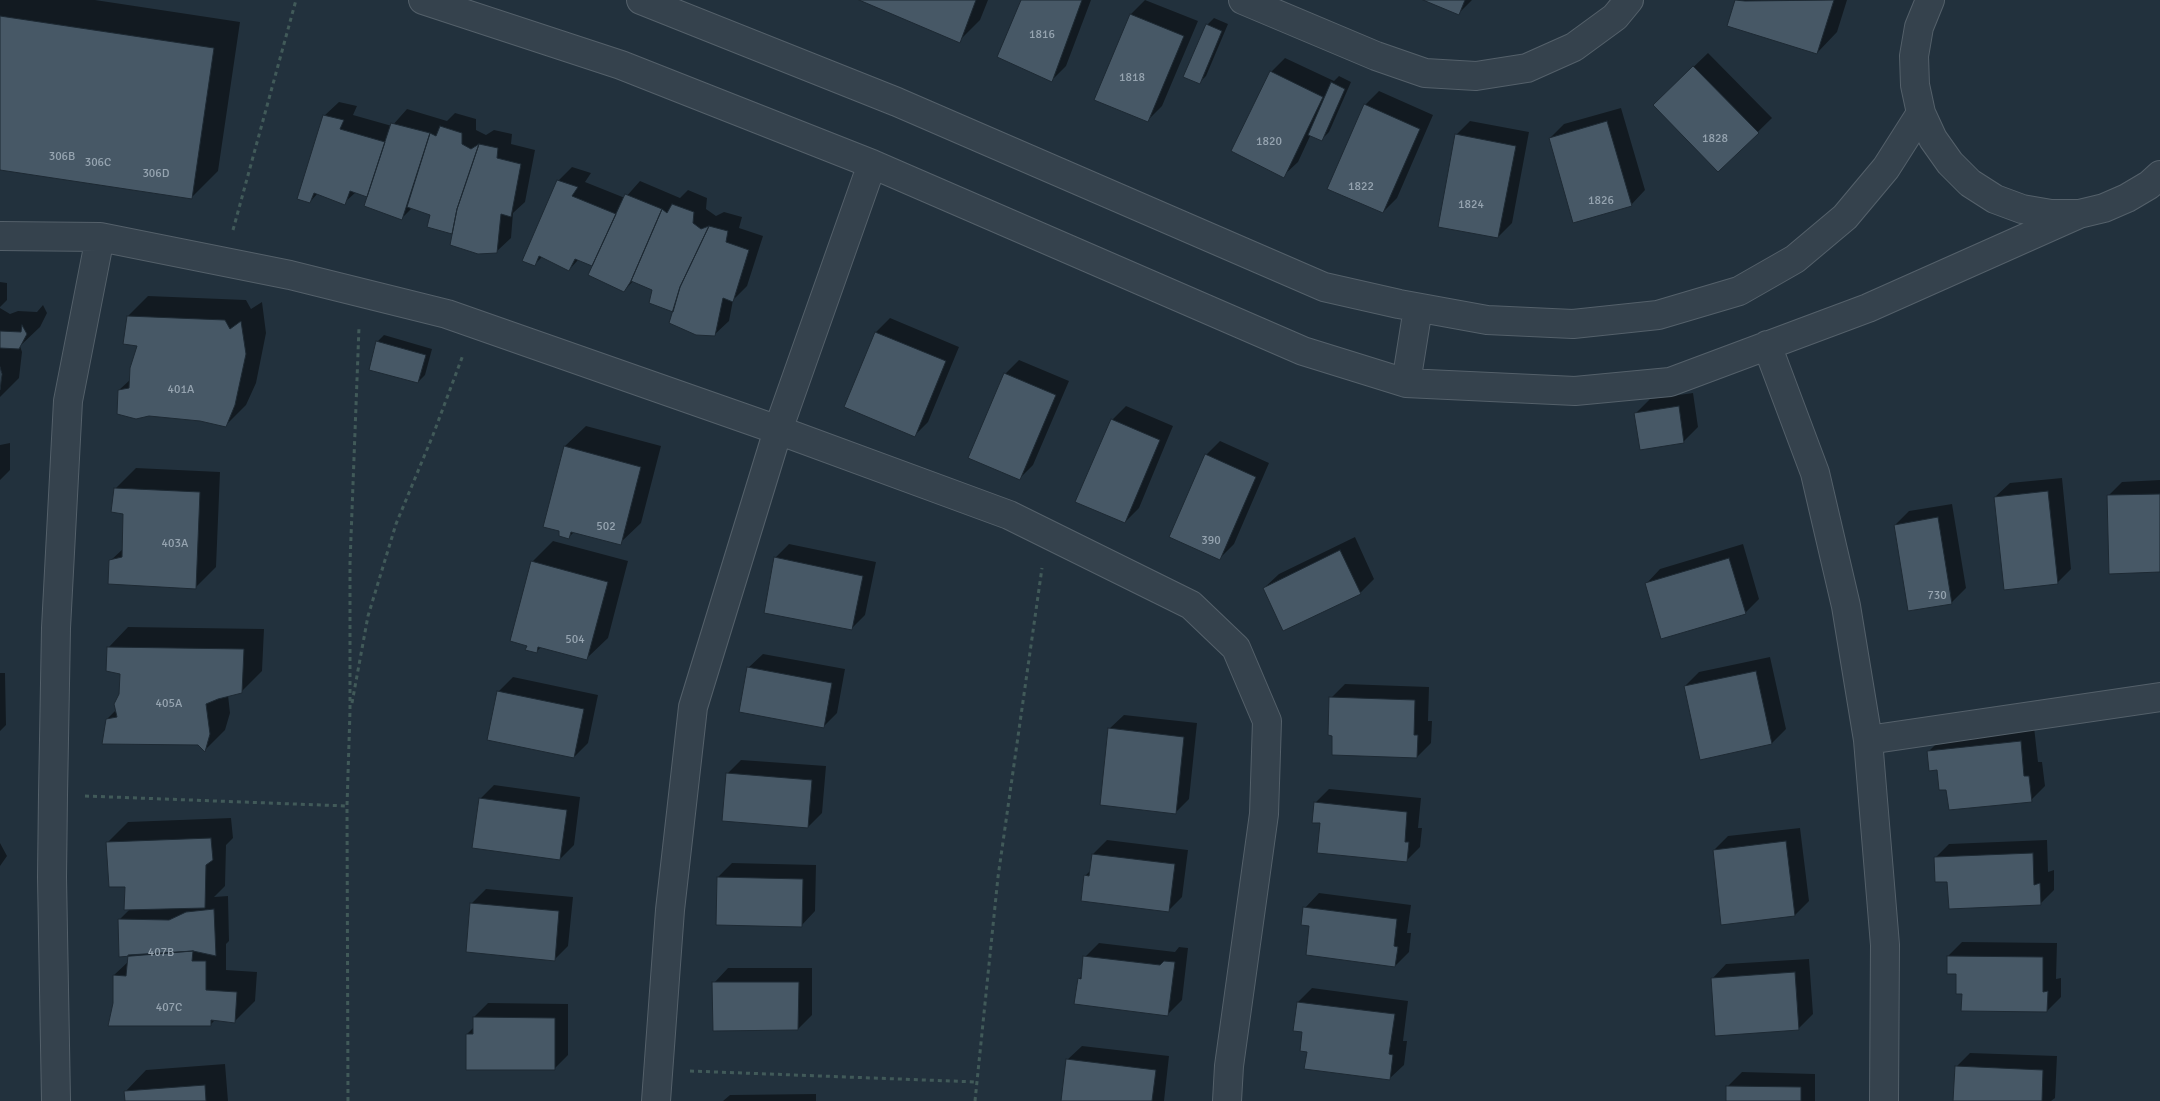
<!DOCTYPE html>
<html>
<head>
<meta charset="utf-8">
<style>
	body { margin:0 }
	canvas { display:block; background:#22313d }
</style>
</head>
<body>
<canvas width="2160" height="1101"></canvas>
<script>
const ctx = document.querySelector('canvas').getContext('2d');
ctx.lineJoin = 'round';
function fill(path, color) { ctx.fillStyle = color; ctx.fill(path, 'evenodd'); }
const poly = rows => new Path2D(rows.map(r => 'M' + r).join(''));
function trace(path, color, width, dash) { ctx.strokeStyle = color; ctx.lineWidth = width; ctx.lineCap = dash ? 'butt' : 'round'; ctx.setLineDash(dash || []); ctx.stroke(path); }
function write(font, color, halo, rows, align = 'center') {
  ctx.font = font + ' Signika,sans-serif'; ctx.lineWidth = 4.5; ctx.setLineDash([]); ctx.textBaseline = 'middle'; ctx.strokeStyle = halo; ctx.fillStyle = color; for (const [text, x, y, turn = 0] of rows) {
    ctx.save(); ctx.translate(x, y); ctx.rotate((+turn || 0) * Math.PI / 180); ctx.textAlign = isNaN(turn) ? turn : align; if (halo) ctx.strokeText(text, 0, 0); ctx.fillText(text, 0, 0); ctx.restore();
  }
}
const shadow = poly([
	[0,0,95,0,240,22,218,171,192,197,0,168],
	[860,0,988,0,980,20,959,41],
	[1023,0,1091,0,1066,66,1052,80],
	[1145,0,1198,21,1162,106,1148,120,1131,14],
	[1426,0,1472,0,1458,14],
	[1737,0,1847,0,1837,32,1817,53,1729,25],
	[1214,18,1228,24,1206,76,1199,83,1207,25],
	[1708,53,1772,118,1718,171,1654,105],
	[1285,58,1334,81,1339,76,1351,82,1329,132,1322,139,1311,134,1298,162,1283,176,1271,72],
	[1379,91,1433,115,1397,198,1383,212,1365,105],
	[339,102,357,106,353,115,392,126,407,109,447,121,455,113,476,119,476,130,486,135,494,130,512,134,511,144,535,150,525,202,513,213,511,238,496,252,454,233,429,226,431,214,413,207,402,218,368,196,356,192,344,203,318,193,310,202,324,116],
	[1621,108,1645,190,1631,205,1550,138,1564,124],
	[1470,121,1529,132,1512,223,1498,237,1456,135],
	[572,167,591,173,585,182,625,198,640,181,680,198,688,190,707,198,706,209,716,216,724,212,742,217,739,228,763,236,747,286,733,300,729,321,714,335,675,312,654,289,634,280,624,291,593,266,579,259,569,270,542,257,534,265,558,181],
	[0,282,7,283,7,300,0,307],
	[148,296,246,300,251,309,262,302,266,333,256,383,246,405,225,426,119,390,131,379,138,345,128,316],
	[43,305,47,313,40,327,20,346,22,352,19,378,0,397,0,308,10,314,18,311,37,312],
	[890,318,959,347,928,422,914,436,845,407,876,332],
	[384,335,432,349,425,375,418,382,377,342],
	[1019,360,1069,381,1033,465,1019,479,1005,374],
	[1693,393,1698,427,1684,441,1641,448,1636,413,1650,399],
	[1126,406,1173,426,1139,508,1125,522,1112,420],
	[586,426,661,446,641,523,620,543,575,531,569,537,565,446],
	[1220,441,1269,463,1234,544,1219,559,1206,455],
	[10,443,10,470,0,480,0,445],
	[136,468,220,472,216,567,196,587,110,561,124,548,125,513,115,489],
	[2062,478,2071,569,2057,583,1995,497,2010,483],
	[2160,480,2160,571,2108,496,2122,482],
	[1952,504,1966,588,1952,602,1895,525,1909,511],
	[1355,537,1374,579,1360,593,1264,588,1279,574],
	[553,541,628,561,608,638,587,658,542,646,536,652,532,562],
	[789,544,876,562,865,615,851,629,775,558],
	[1743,544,1759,599,1745,613,1646,584,1660,569],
	[128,627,264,629,262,671,241,692,228,695,230,713,225,730,205,750,198,744,107,719,117,709,120,694,122,674,108,648],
	[763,654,845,669,837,713,823,727,748,668],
	[1770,657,1786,729,1772,743,1701,758,1685,686,1699,672],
	[0,673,5,673,6,725,0,731],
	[513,677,598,695,588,743,574,757,489,739,499,691],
	[1345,684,1429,687,1428,721,1432,721,1431,743,1417,757,1331,698],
	[1124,715,1197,723,1189,799,1175,813,1109,729],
	[2034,727,2038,762,2042,762,2045,786,2031,800,1947,788,1928,752,1942,738],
	[741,760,826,766,822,813,808,827,727,774],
	[494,785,580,797,574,845,560,859,480,799],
	[1329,789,1421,798,1418,828,1422,828,1420,847,1406,861,1321,822,1315,803],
	[231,818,233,838,226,845,225,886,214,897,228,896,229,941,226,944,226,970,257,972,255,1001,234,1022,215,1020,210,1025,114,1003,114,975,129,961,129,955,119,920,130,909,126,885,107,843,128,822],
	[1800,828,1809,901,1795,915,1714,850,1728,836],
	[1107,840,1188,850,1182,897,1168,911,1085,876,1091,870,1093,854],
	[2047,840,2048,872,2054,870,2054,890,2040,904,1948,880,1935,858,1949,844],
	[0,843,7,856,0,866],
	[732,863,816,865,815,911,801,926,718,877],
	[486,889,573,897,568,946,554,960,472,903],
	[1319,893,1411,905,1407,933,1411,933,1409,952,1395,966,1310,925,1305,908],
	[1962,942,2057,943,2056,979,2061,978,2061,997,2047,1011,1963,993,1957,973,1948,956],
	[1099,943,1175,952,1179,947,1188,948,1182,1000,1168,1014,1079,979,1083,975,1085,957],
	[1809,959,1813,1014,1799,1028,1712,979,1726,964],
	[728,968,812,968,812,1015,798,1029,714,983],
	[1312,988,1408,1001,1403,1041,1407,1041,1404,1065,1389,1079,1308,1050,1298,1002],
	[488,1003,568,1004,568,1055,554,1069,467,1034,474,1027,474,1017],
	[1082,1046,1169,1056,1164,1101,1062,1101,1067,1060],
	[1970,1053,2057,1056,2055,1098,2051,1101,1955,1101,1956,1067],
	[225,1064,228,1101,126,1101,126,1091,146,1070],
	[1742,1072,1815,1074,1815,1101,1727,1101,1728,1086],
	[816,1094,816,1101,723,1101,730,1095]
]);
const building = poly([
	[859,0,976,0,960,43,859,0],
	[1021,0,1082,0,1052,82,997,57,1021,0],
	[1423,0,1465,0,1459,15,1423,0],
	[1735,0,1745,1,1834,0,1817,54,1727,26,1735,0],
	[1130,14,1184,36,1148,122,1094,100,1130,14],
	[0,16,214,48,192,199,0,170,0,16],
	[1206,24,1222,31,1200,84,1183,77,1206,24],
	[1693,66,1759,133,1718,172,1653,105,1693,66],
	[1270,71,1323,97,1284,178,1231,151,1270,71],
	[1331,82,1345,89,1322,141,1308,135,1331,82],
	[1364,104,1420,129,1383,213,1327,189,1364,104],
	[323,115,344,120,340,129,385,142,367,197,350,191,345,205,314,193,310,203,297,199,323,115],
	[1607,121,1632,206,1573,223,1549,138,1607,121],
	[391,123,430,133,402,220,364,206,391,123],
	[440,126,462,133,462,144,471,149,479,144,457,209,452,234,427,227,430,215,407,207,430,133,436,136,440,126],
	[1455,134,1516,146,1498,238,1438,227,1455,134],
	[479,144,498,148,497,158,521,164,511,217,501,214,497,253,478,254,450,245,457,209,479,144],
	[557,180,578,187,572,196,616,214,592,266,575,259,569,271,539,256,535,266,522,261,557,180],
	[625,194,662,209,631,281,624,292,588,275,625,194],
	[672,204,694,212,693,223,701,229,709,226,680,287,673,312,649,303,652,290,631,281,662,209,667,213,672,204],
	[709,226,728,231,726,242,749,250,733,302,723,298,715,336,696,335,669,323,680,287,709,226],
	[127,316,225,320,230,329,241,321,246,354,235,405,226,427,200,421,149,416,136,419,117,414,118,390,129,388,130,368,137,346,123,344,127,316],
	[22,325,27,334,19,349,0,348,0,331,21,332,22,325],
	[875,332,946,361,915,437,844,407,875,332],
	[376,341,426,355,418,383,369,370,376,341],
	[0,367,2,374,0,390,0,367],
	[1004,373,1056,395,1020,480,968,458,1004,373],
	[1679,406,1684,443,1640,450,1634,413,1679,406],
	[1111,419,1160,440,1125,523,1075,502,1111,419],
	[564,446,641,467,621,545,571,532,569,539,559,536,559,531,543,527,564,446],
	[1205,454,1256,477,1220,560,1169,537,1205,454],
	[114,488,200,492,196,589,108,584,109,560,122,557,123,514,111,512,114,488],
	[2048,491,2058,584,2004,590,1994,497,2048,491],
	[2160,494,2160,572,2109,574,2107,495,2160,494],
	[1938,517,1952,604,1908,611,1894,525,1938,517],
	[1340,550,1361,594,1283,631,1263,588,1340,550],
	[774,557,863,576,852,630,764,613,774,557],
	[1729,558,1746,614,1661,639,1645,583,1729,558],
	[531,561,608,582,587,660,538,647,537,653,525,650,527,646,510,641,531,561],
	[107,647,244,649,242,693,218,699,206,704,210,734,205,752,198,745,102,744,106,719,117,717,114,704,119,694,120,674,106,671,107,647],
	[747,667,832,683,824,728,739,712,747,667],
	[1756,671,1772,744,1700,760,1684,686,1756,671],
	[497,691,584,709,574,758,487,740,497,691],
	[1329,697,1415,700,1414,735,1418,735,1417,758,1332,755,1332,736,1328,735,1329,697],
	[1108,728,1184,737,1176,814,1100,805,1108,728],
	[2021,741,2024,776,2029,776,2032,802,1949,810,1946,790,1939,790,1937,770,1929,771,1927,751,2021,741],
	[726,773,812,780,808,828,722,821,726,773],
	[479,798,567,810,560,860,472,848,479,798],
	[1314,802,1407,812,1405,842,1409,842,1407,862,1317,853,1320,823,1312,823,1314,802],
	[211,838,213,860,206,865,205,908,124,910,125,887,109,887,106,842,211,838],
	[1786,841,1795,916,1721,925,1713,850,1786,841],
	[2033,853,2034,885,2040,883,2041,905,1949,909,1947,882,1935,882,1934,857,2033,853],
	[1092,854,1175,864,1169,912,1081,901,1084,875,1089,876,1092,854],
	[717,877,803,879,802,927,716,925,717,877],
	[470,903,559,911,555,961,466,952,470,903],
	[1303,907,1397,919,1394,946,1398,947,1395,967,1306,955,1309,926,1301,925,1303,907],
	[214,909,216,956,193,951,119,957,118,919,169,920,186,912,214,909],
	[193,951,192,961,206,961,206,990,237,992,235,1023,211,1020,211,1026,108,1026,113,1003,113,975,126,976,128,955,193,951],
	[1083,956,1160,965,1164,961,1175,962,1168,1016,1074,1004,1078,978,1081,979,1083,956],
	[1947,956,2043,957,2043,992,2048,991,2047,1012,1961,1011,1962,994,1956,994,1956,974,1947,974,1947,956],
	[1795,972,1799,1030,1715,1036,1711,978,1795,972],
	[712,982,799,982,798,1030,713,1031,712,982],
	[1297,1002,1395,1014,1389,1054,1393,1055,1390,1080,1304,1069,1307,1052,1300,1051,1302,1032,1293,1031,1297,1002],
	[473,1017,555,1018,555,1070,466,1070,466,1034,473,1034,473,1017],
	[1066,1059,1156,1070,1152,1101,1061,1101,1066,1059],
	[1955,1066,2043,1070,2042,1101,1953,1101,1955,1066],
	[205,1085,206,1101,125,1101,124,1091,205,1085],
	[1726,1086,1801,1087,1801,1101,1726,1101,1726,1086]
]);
const path = poly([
	[233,230,296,0],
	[352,703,368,616,396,524,433,435,463,355],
	[85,796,347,806],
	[690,1071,977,1082],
	[348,1101,347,806,350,711,350,563,359,327],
	[975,1101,998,877,1042,568]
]);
const street = poly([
	[423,0,621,65,872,164,1303,351,1406,383,1575,391,1670,382,1868,308,2079,214],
	[641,0,897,102,1324,287,1399,304,1487,320,1573,324,1658,315,1739,291,1795,259,1845,217,1886,168,1921,113],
	[1243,0,1376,56,1425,73,1476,76,1527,68,1574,47,1615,17,1629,0],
	[1930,0,1919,27,1914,56,1915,85,1921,113,1933,139,1950,163,1970,183,1995,199,2022,209,2051,214,2079,214,2104,208,2127,198,2149,185,2160,175],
	[0,236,100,237,290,275,447,314,778,430,1009,515,1191,605,1236,648,1267,721,1264,814,1229,1066,1227,1101],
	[1767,345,1815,473,1846,606,1868,740,1885,945,1884,1101],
	[1406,383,1418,308],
	[1868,740,2160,697],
	[56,1101,52,877,53,795,56,628,68,401,100,237],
	[656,1101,670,910,693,707,778,430,872,164]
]);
const numberNames = [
	["1816",1042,35],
	["1818",1132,78],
	["1828",1715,139],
	["1820",1269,142],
	["306B",62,157],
	["306C",98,163],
	["306D",156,174],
	["1822",1361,187],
	["1826",1601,201],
	["1824",1471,205],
	["401A",181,390],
	["502",606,527],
	["390",1211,541],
	["403A",175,544],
	["730",1937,596],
	["504",575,640],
	["405A",169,704],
	["407B",161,953],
	["407C",169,1008]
];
fill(shadow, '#0007');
fill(building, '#475866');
trace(building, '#1d2933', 1);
trace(street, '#54606a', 30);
trace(path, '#415a59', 3, [4, 4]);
trace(street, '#35424d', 28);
write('12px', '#96a4b0', null, numberNames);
</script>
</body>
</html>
